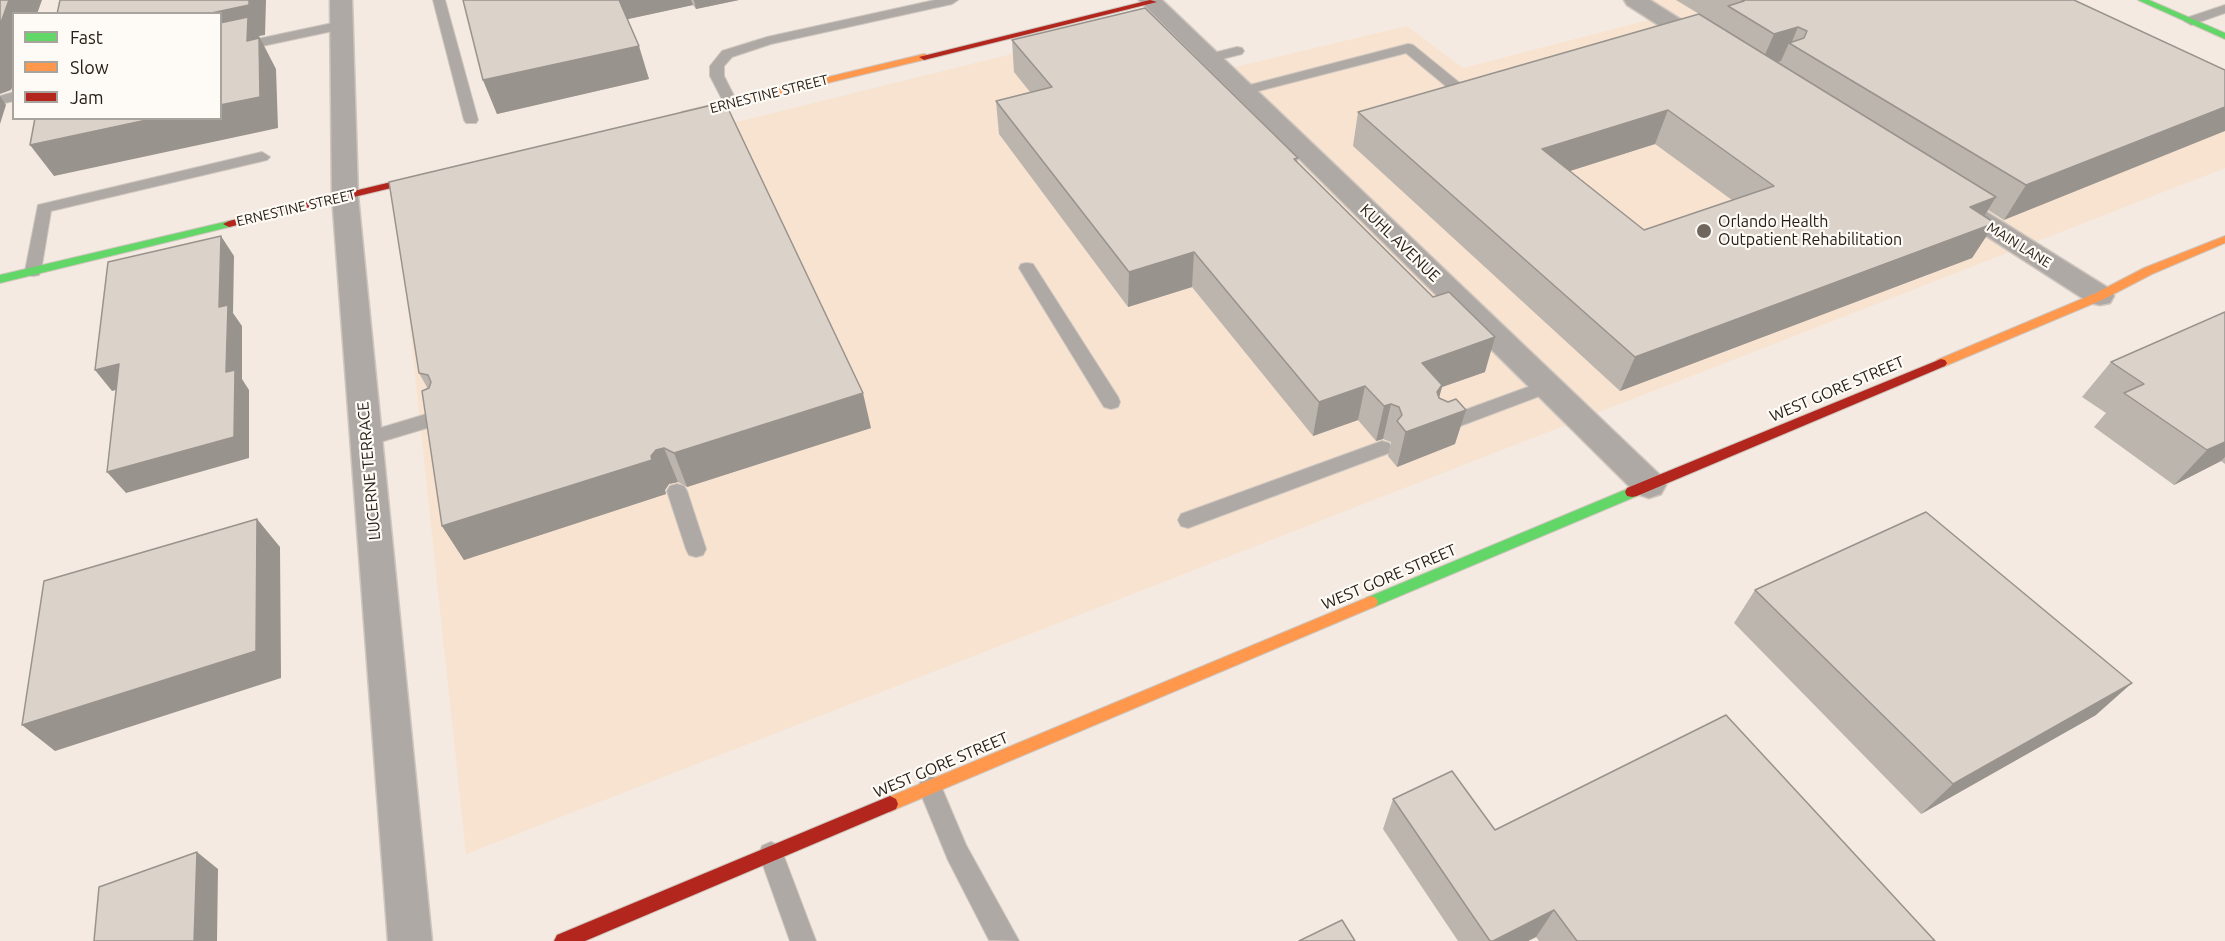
<!DOCTYPE html>
<html>
<head>
<meta charset="utf-8">
<style>
	body { margin:0 }
	#map { position:relative; width:2225px; height:941px; overflow:hidden; background:#f4eae1; font-family:Ubuntu,sans-serif }
	canvas { display:block }
	.legend { position:absolute; left:12px; top:12px; width:210px; height:108px; box-sizing:border-box; background:#fefaf5; border:2px solid #a8a39d; margin:0; padding:8px 10px; list-style:none; font-size:18px; color:#282018 }
	.legend li { display:flex; align-items:center; gap:12px; height:30px }
	.legend b { width:30px; border:2px solid #a8a39d }
</style>
</head>
<body>
<div id="map">
<canvas width="2225" height="941"></canvas>
<ul class="legend">
<li><b style="height:8px;background:#63d668"></b>Fast</li>
<li><b style="height:8px;background:#ff974d"></b>Slow</li>
<li><b style="height:8px;background:#b3261e"></b>Jam</li>
</ul>
</div>
<script>
const ctx = document.querySelector('canvas').getContext('2d');
ctx.lineJoin = 'round';
function fill(path, color) { ctx.fillStyle = color; ctx.fill(path, 'evenodd'); }
const poly = rows => new Path2D(rows.map(r => 'M' + r).join(''));
function trace(path, color, width, dash) { ctx.strokeStyle = color; ctx.lineWidth = width; ctx.lineCap = dash ? 'butt' : 'round'; ctx.setLineDash(dash || []); ctx.stroke(path); }
function write(font, color, halo, rows, align = 'center') {
  ctx.font = font + ' Ubuntu,sans-serif'; ctx.lineWidth = 4.5; ctx.setLineDash([]); ctx.textBaseline = 'middle'; ctx.strokeStyle = halo; ctx.fillStyle = color; for (const [text, x, y, turn = 0] of rows) {
    ctx.save(); ctx.translate(x, y); ctx.rotate((+turn || 0) * Math.PI / 180); ctx.textAlign = isNaN(turn) ? turn : align; if (halo) ctx.strokeText(text, 0, 0); ctx.fillText(text, 0, 0); ctx.restore();
  }
}
const built = poly([
	[1651,0,2010,0,2225,103,2225,168,466,854,397,206,1149,20,1206,74,1407,26,1463,68,1672,14]
]);
const lane = poly([
	[433,0,445,0,478,120,476,123,466,123,464,120,433,0],
	[935,0,958,0,952,4,771,44,732,57,724,66,724,76,738,104,736,107,726,107,710,76,710,66,722,51,767,37,935,0],
	[2225,5,2225,13,2191,25,2184,21,2186,18,2225,5],
	[342,21,347,22,349,25,347,28,220,55,220,47,342,21],
	[1408,44,1413,45,1461,84,1478,80,1485,84,1483,87,1463,92,1453,92,1406,53,1243,95,1236,91,1238,88,1408,44],
	[1237,47,1242,48,1244,51,1242,54,1210,62,1203,58,1205,55,1237,47],
	[14,92,14,101,0,104,0,96,14,92],
	[262,152,270,157,267,160,51,211,41,271,39,275,33,276,27,275,25,271,38,205,262,152],
	[1027,263,1033,264,1118,397,1120,402,1118,407,1111,409,1104,407,1019,268,1021,264,1027,263],
	[1547,380,1553,381,1556,386,1553,391,1439,434,1432,432,1430,427,1432,422,1547,380],
	[440,410,447,412,449,417,447,422,367,446,360,444,357,439,360,434,440,410],
	[1382,441,1389,443,1392,448,1389,453,1188,528,1181,526,1178,520,1181,514,1382,441],
	[677,484,684,486,687,491,706,549,703,555,696,557,689,555,686,549,667,491,670,486,677,484],
	[930,776,938,779,966,845,1019,941,989,940,948,860,918,787,922,779,930,776],
	[771,842,780,846,816,941,790,941,759,854,762,846,771,842]
]);
const street = poly([
	[330,0,352,0,358,196,432,941,388,941,332,196,330,0],
	[1139,0,1162,0,1661,476,1666,485,1661,494,1649,498,1637,494,1139,0],
	[1624,0,1650,0,1715,41,1718,46,1715,51,1707,53,1699,51,1627,5,1624,0],
	[1955,196,1964,198,2110,289,2114,296,2110,303,2100,305,2090,303,1946,210,1942,204,1946,198,1955,196]
]);
const fast = poly([
	[2138,0,2149,0,2225,33,2225,39,2138,0],
	[229,221,235,224,233,226,0,283,0,275,229,221],
	[1632,487,1637,488,1639,492,1637,496,1376,606,1371,608,1366,606,1364,602,1366,598,1632,487]
]);
const slow = poly([
	[924,54,927,55,927,59,682,118,677,115,682,112,924,54],
	[2225,236,2225,243,2152,274,2104,299,1945,366,1941,367,1935,363,1937,360,2096,293,2144,268,2225,236],
	[1371,596,1376,598,1378,602,1376,606,896,809,890,812,884,809,882,804,884,799,1371,596]
]);
const jam = poly([
	[1150,0,1157,2,924,60,919,57,1150,0],
	[433,172,437,173,437,177,229,227,223,224,229,221,433,172],
	[1941,359,1945,360,1947,363,1945,366,1637,496,1632,497,1627,496,1625,492,1627,488,1941,359],
	[890,796,896,799,898,804,896,809,585,941,554,941,557,935,890,796]
]);
const wall = poly([
	[463,0,739,0,696,9,693,5,627,19,649,79,497,114,483,80],
	[1676,0,2074,0,2225,70,2004,220,1988,210,1984,216,1995,223,1972,258,1620,391,1353,146,1358,112,1699,14],
	[1655,144,1732,200,1644,230,1570,171],
	[1012,40,1298,158,1297,163,1485,372,1442,387,1439,397,1455,444,1397,467,1388,456,1391,442,1383,439,1376,441,1358,420,1313,436,1192,287,1128,307,999,134,996,101,1030,92,1014,72],
	[2225,312,2225,464,2221,461,2174,485,2094,427,2106,413,2082,397,2111,362],
	[419,373,871,428,687,487,678,482,669,484,665,490,666,494,464,560,442,526,428,389],
	[1755,590,2096,715,1921,814,1734,623],
	[1393,799,1495,830,1935,941,1539,941,1536,937,1528,941,1458,941,1383,829]
]);
const shadedWall = poly([
	[9,0,42,0,37,14,14,14,14,84,11,90,0,94,0,25],
	[249,0,266,0,265,35,259,36,276,69,278,128,54,176,30,145,156,118,220,118,220,14,207,14],
	[618,0,691,0,693,5,624,20],
	[694,0,739,0,696,9],
	[1798,27,1791,44,1789,43,1781,61,1760,66,1774,34],
	[639,46,649,79,497,114,483,80],
	[0,96,6,105,0,124],
	[2225,107,2225,131,2004,220,2026,185],
	[1668,110,1655,144,1532,183,1542,149],
	[1996,197,1975,231,1995,223,1972,258,1620,391,1635,357,1970,207],
	[221,236,234,256,233,313,242,326,242,379,249,390,249,458,126,493,107,472,226,372,219,307],
	[1194,252,1192,287,1128,307,1129,272],
	[1495,337,1485,372,1442,387,1433,419,1466,410,1455,444,1397,467,1422,363],
	[119,364,135,385,112,391,95,370],
	[1365,386,1358,420,1313,436,1319,402],
	[863,393,871,428,687,487,674,453],
	[1391,404,1383,439,1376,441,1384,406],
	[2225,442,2225,457,2221,461,2174,485,2207,450],
	[664,448,678,482,669,484,665,490,666,494,464,560,442,526,656,450],
	[257,519,280,547,281,678,55,751,22,725],
	[2132,683,2096,715,1921,814,1953,784],
	[197,852,218,869,217,941,194,941],
	[1554,910,1536,937,1528,941,1493,941]
]);
const building = poly([
	[0,0,9,0,0,25,0,0],
	[60,0,249,0,249,5,207,14,57,14,60,0],
	[463,0,619,0,639,46,483,80,463,0],
	[1742,0,2074,0,2225,70,2225,107,2026,185,1789,43,1804,38,1807,31,1798,27,1774,34,1728,6,1744,1,1742,0],
	[1145,8,1298,158,1294,159,1433,297,1449,292,1495,337,1422,363,1442,385,1437,392,1439,398,1448,402,1456,399,1466,410,1406,432,1397,421,1402,415,1399,407,1391,404,1384,406,1365,386,1319,402,1194,252,1129,272,996,101,1052,87,1012,40,1145,8],
	[1699,14,1996,197,1970,207,1995,223,1635,357,1358,112,1699,14],
	[1668,110,1774,186,1644,230,1542,149,1668,110],
	[248,17,247,41,259,38,260,97,220,105,220,23,248,17],
	[725,102,863,393,674,453,664,448,656,450,651,456,652,460,442,526,422,391,429,388,431,382,428,375,419,373,389,182,725,102],
	[35,118,156,118,30,145,35,118],
	[221,236,219,307,228,305,226,372,235,370,234,437,107,472,119,364,95,370,108,262,221,236],
	[2225,312,2225,442,2207,450,2124,393,2144,384,2111,362,2225,312],
	[1926,512,2132,683,1953,784,1755,590,1926,512],
	[257,519,256,651,22,725,44,581,257,519],
	[1726,715,1935,941,1577,941,1554,910,1493,941,1490,941,1393,799,1452,771,1495,830,1726,715],
	[197,852,194,941,94,941,99,887,197,852],
	[1342,920,1355,941,1299,941,1342,920]
]);
const markers = [
	[1704,231,8,"#6f675e"]
];
const farStreetnames = [
	["ERNESTINE STREET",769,94,-14],
	["ERNESTINE STREET",296,208,-13],
	["MAIN LANE",2019,245,32]
];
const poiNames = [
	["Orlando Health",1718,222],
	["Outpatient Rehabilitation",1718,240]
];
const streetNames = [
	["KUHL AVENUE",1400,243,44],
	["WEST GORE STREET",1837,389,-23],
	["LUCERNE TERRACE",369,471,-95],
	["WEST GORE STREET",1389,577,-23],
	["WEST GORE STREET",941,765,-23]
];
fill(built, '#f7e3d0');
trace(lane, '#cec6be', 2);
trace(street, '#cec6be', 3);
trace(fast, '#cec6be', 2);
trace(slow, '#cec6be', 2);
trace(jam, '#cec6be', 2);
fill(lane, '#afa9a6');
fill(street, '#afa9a6');
fill(fast, '#63d668');
fill(slow, '#ff974d');
fill(jam, '#b3261e');
fill(wall, '#bcb5ae');
fill(shadedWall, '#99938d');
fill(building, '#dbd2ca');
trace(building, '#99938d', 1.5);
for (const [x, y, r, color] of markers) { const dot = new Path2D(); dot.arc(x, y, r, 0, 2 * Math.PI); ctx.fillStyle = color; ctx.fill(dot); trace(dot, '#fefaf5', 2); }
write('14px', '#282018', '#fefaf5', farStreetnames);
write('16px', '#282018', '#fefaf5', poiNames, 'left');
write('16px', '#282018', '#fefaf5', streetNames);
</script>
</body>
</html>
